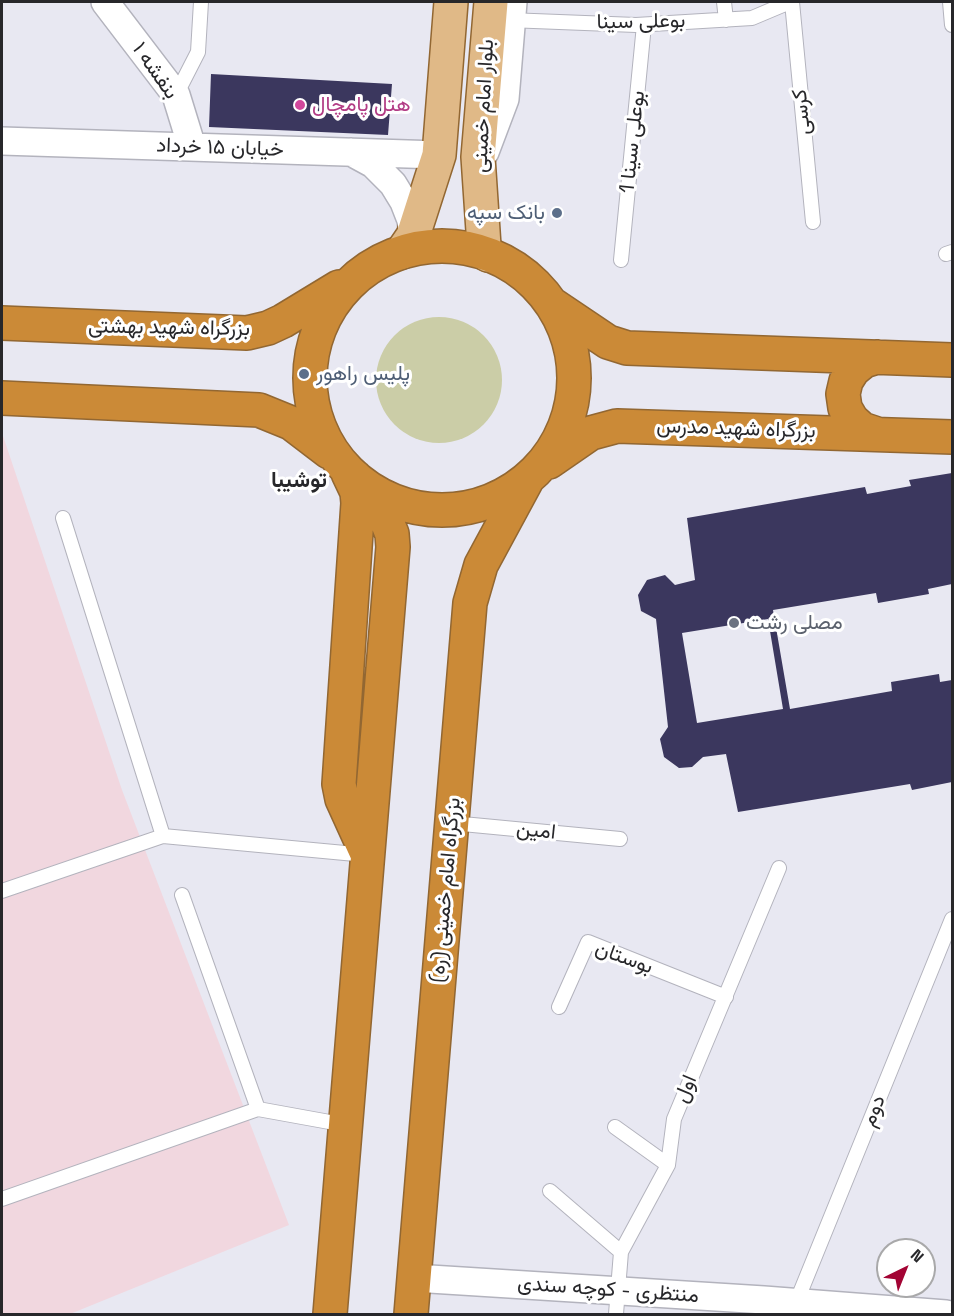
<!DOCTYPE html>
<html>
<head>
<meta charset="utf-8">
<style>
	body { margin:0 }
	#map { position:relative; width:954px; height:1316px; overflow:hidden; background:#e8e8f2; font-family:"Space Grotesk",sans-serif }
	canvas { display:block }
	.frame { position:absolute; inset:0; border:3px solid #27272a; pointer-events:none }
	.north { position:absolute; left:876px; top:1238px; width:60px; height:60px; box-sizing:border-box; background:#fff; border:2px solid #a9a9aa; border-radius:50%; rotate:43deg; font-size:16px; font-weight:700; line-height:24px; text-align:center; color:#27272a }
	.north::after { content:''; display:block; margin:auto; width:21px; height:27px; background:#a30434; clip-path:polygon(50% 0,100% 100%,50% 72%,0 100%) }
</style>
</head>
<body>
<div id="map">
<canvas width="954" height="1316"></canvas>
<div class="frame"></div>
<div class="north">N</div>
</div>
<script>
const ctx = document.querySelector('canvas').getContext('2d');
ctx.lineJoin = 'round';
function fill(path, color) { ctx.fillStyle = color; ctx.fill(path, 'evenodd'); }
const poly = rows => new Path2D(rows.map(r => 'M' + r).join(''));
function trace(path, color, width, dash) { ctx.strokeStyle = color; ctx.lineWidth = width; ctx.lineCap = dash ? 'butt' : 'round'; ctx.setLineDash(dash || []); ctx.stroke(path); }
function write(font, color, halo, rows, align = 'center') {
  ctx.font = font + ' "Space Grotesk",Vazirmatn,sans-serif'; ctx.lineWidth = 6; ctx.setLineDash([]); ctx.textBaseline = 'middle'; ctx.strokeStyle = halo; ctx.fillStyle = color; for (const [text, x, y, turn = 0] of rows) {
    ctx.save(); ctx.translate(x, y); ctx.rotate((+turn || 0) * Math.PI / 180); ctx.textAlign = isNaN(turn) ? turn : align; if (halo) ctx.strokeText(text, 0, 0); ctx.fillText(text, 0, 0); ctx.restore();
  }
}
const industrial = poly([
	[2,433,122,790,289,1225,70,1314,2,1314]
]);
const green = poly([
	'376 380a63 63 0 1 1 126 0a63 63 0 1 1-126 0Z'
]);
const building = poly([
	[211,74,392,84,388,135,209,127],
	[952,473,952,584,928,589,929,594,878,603,876,593,773,610,790,709,892,691,891,682,939,674,940,682,952,680,952,782,912,790,910,784,738,812,726,754,703,757,692,767,679,768,664,757,660,739,668,727,656,619,641,611,638,595,647,580,665,575,675,585,695,580,687,518,865,487,867,494,911,486,909,480],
	[768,619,783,709,697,723,682,633]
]);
const lane = poly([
	[724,2,726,20],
	[792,2,813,222],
	[950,2,952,25],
	[508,20,636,25,752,18,790,2],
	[176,95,198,52,201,2],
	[946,254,952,252],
	[621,260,644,25],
	[63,518,163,836,366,855],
	[452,823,620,839],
	[2,891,163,836],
	[182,895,258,1109,346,1125],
	[559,1007,588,942,726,997],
	[615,1127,668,1165],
	[550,1191,621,1252],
	[2,1199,258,1109],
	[796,1303,952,919],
	[616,1314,621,1252,668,1165,674,1119,779,868]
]);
const street = poly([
	[105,2,176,95,192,147],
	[2,141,439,155],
	[351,152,373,164,393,184,404,202,411,220,413,236],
	[485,152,505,99,513,2],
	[414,1278,764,1300,946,1314]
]);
const primary = poly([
	[402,252,413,236,439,155,451,2],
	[488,255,484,246,478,157,491,2]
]);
const highway = poly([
	'310 378a132 132 0 1 1 264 0a132 132 0 1 1-264 0Z',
	[553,305,608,342,627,348,952,360],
	[2,323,247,333,268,328,283,321,339,287],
	[877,357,864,361,853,370,846,381,843,394,845,408,852,420,862,429,877,434],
	[2,398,259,410,291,423,329,452],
	[549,462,591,433,617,426,952,437],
	[348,473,357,492,358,503,339,784,342,799,367,854],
	[330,1314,393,547,392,534,386,519,355,477],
	[411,1314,470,603,481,565,528,478]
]);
const markers = [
	[300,105,6,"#d1479c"],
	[557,213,6,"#5c6f8a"],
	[304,374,6,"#5c6f8a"],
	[734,623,6,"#6b7280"]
];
const streetNames = [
	["بوعلی سینا",641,22,-1],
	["بنفشه ۱",155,71,55],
	["بلوار امام خمینی",484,106,-87],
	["کرسی",802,112,-95],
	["بوعلی سینا 1",633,142,-84],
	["خیابان ۱۵ خرداد",220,148,2],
	["بزرگراه شهید بهشتی",169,328,1],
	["بزرگراه شهید مدرس",736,429,2],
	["امین",536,831,6],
	["بزرگراه امام خمینی (ره)",446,890,-85],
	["بوستان",624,958,20],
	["اول",686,1089,-67],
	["دوم",874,1111,-68],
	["منتظری - کوچه سندی",608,1290,4]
];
const hotelNames = [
	["هتل پامچال",312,105]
];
const serviceNames = [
	["بانک سپه",545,213],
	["پلیس راهور",316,374,"left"]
];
const worshipNames = [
	["مصلی رشت",746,623]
];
const neighbourhoodNames = [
	["توشیبا",299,481]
];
fill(industrial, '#f1d7df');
fill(green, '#cbcda7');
fill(building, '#3b375e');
trace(lane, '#b3b3bd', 16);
trace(street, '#b3b3bd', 30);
trace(primary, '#926732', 36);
trace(highway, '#926732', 36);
trace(lane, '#fff', 14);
trace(street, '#fff', 27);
trace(primary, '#e0b987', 33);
trace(highway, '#cb8a37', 33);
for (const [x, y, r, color] of markers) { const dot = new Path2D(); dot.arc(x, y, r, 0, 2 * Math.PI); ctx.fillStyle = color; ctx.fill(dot); trace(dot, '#fff', 2); }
write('21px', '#27272a', '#fff', streetNames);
write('21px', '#b23c85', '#fff', hotelNames, 'left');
write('21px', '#4e5e75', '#fff', serviceNames, 'right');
write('21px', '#5b616d', '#fff', worshipNames, 'left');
write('bold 22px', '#27272a', '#fff', neighbourhoodNames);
</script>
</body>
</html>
